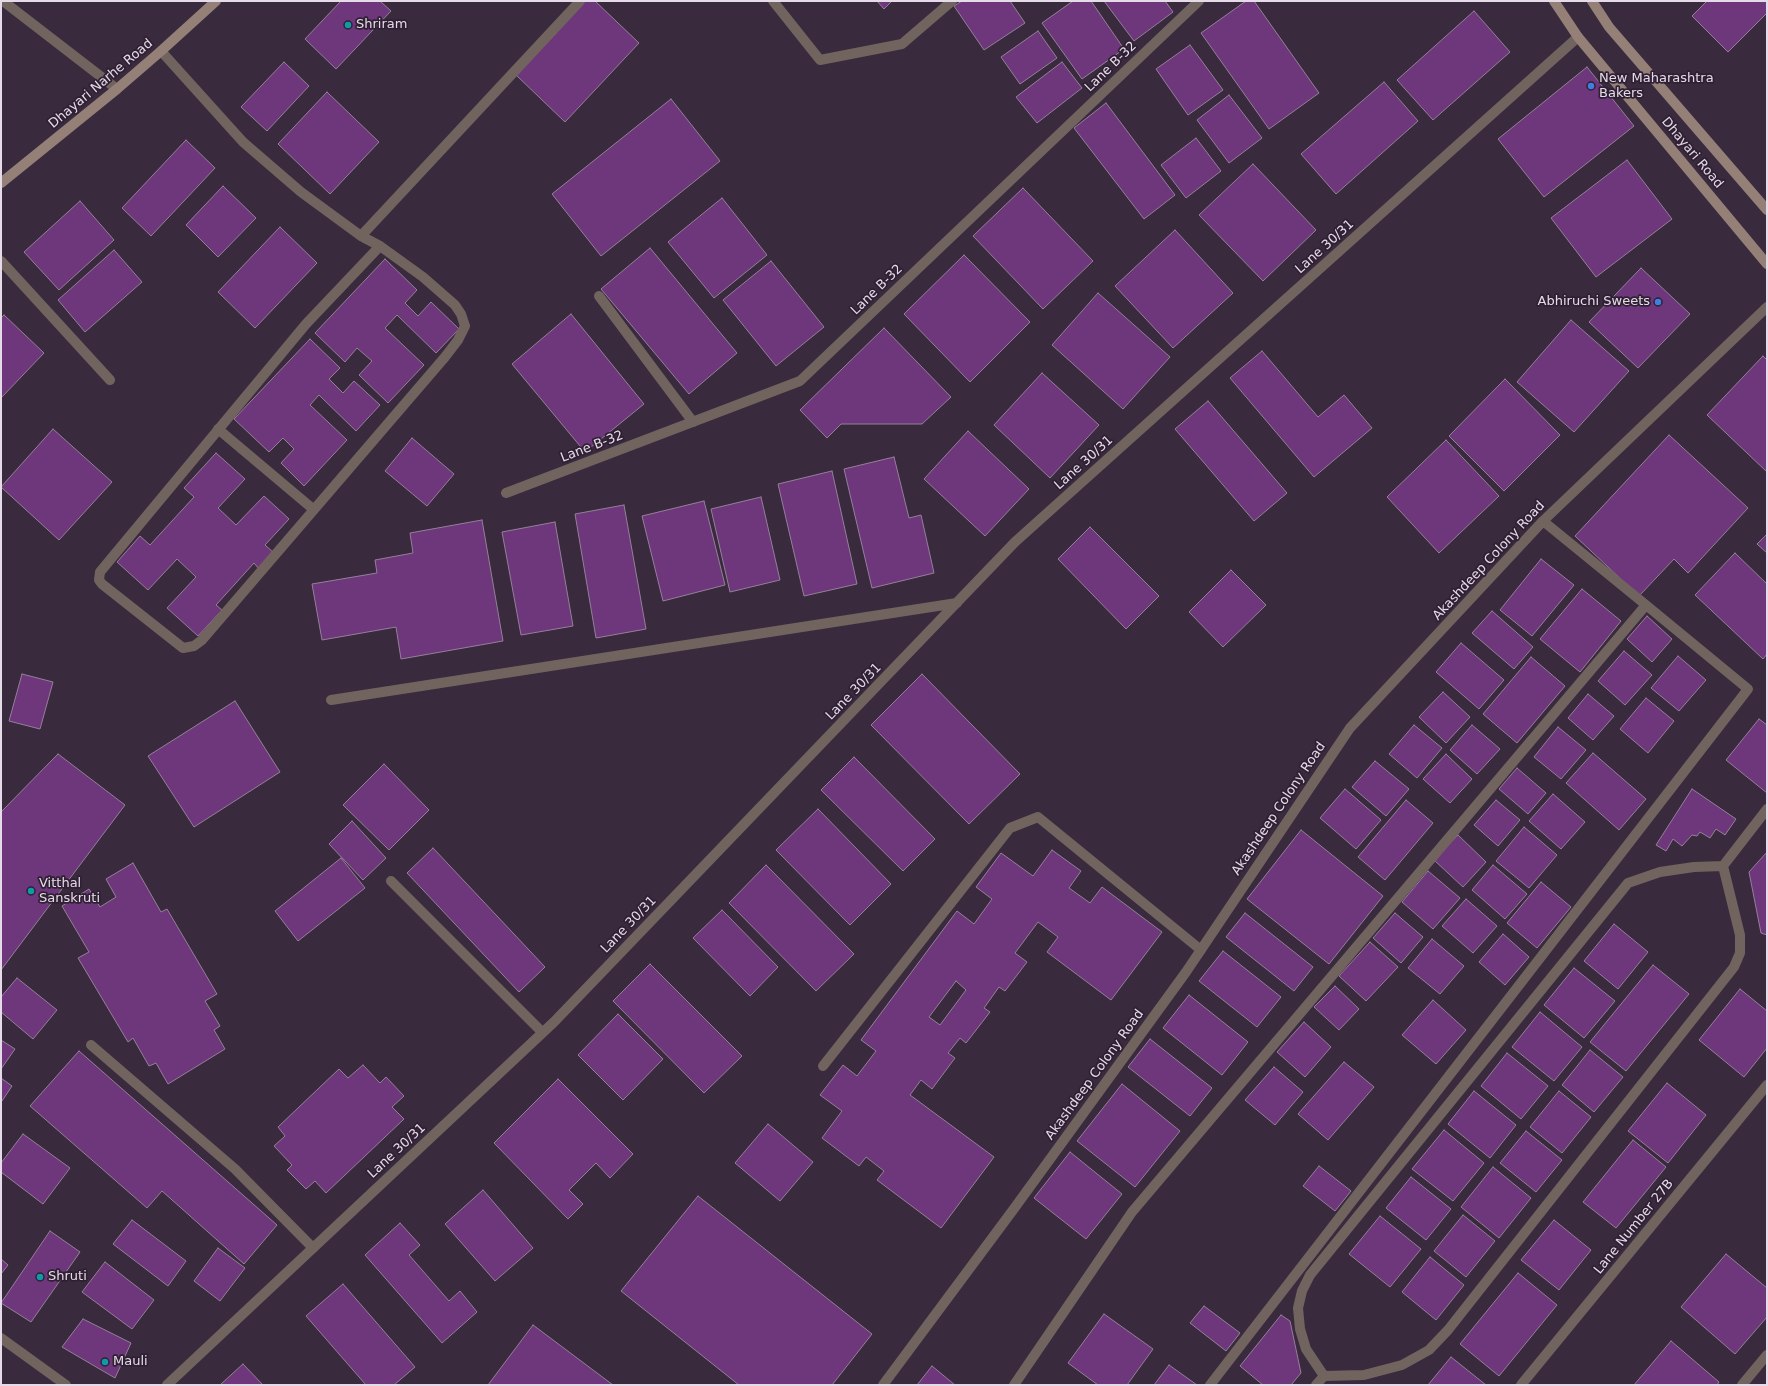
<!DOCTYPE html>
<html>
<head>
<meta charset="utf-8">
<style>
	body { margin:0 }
	#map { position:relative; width:1768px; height:1386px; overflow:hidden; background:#3a2a3e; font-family:"DejaVu Sans",sans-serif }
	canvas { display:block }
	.frame { position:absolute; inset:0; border:2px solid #e6dbe8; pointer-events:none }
</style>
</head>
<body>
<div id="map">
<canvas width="1768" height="1386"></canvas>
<div class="frame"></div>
</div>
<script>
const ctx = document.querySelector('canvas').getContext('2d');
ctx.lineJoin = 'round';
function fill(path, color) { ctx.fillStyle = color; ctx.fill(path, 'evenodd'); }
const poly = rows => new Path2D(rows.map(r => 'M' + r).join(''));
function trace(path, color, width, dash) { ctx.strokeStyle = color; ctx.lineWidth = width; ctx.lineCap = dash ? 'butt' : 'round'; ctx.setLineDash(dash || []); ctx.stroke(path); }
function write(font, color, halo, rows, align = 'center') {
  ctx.font = font + ' "DejaVu Sans",sans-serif'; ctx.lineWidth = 3.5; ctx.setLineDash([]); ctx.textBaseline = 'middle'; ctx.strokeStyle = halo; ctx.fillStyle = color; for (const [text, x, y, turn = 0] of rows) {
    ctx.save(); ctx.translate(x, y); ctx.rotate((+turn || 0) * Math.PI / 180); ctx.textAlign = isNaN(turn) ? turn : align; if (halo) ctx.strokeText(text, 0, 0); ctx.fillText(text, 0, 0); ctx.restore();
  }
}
const building = poly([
	[341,1,380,1,391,11,336,69,305,39,341,1],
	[584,1,595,1,639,43,565,122,515,74,584,1],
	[877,1,892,1,884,9,877,1],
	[962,1,1010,1,1025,23,984,50,954,6,962,1],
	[1073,1,1091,1,1124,49,1082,79,1042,23,1073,1],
	[1104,1,1165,1,1173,12,1134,41,1104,1],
	[1246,1,1254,1,1319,93,1269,129,1201,33,1246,1],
	[1707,1,1767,1,1767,13,1728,52,1692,16,1707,1],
	[1474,11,1510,52,1433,120,1397,80,1474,11],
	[1038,31,1057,58,1020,84,1001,57,1038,31],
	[1190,45,1223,90,1188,115,1156,69,1190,45],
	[284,62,309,86,267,131,241,107,284,62],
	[1062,62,1082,88,1037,123,1016,97,1062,62],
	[1587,67,1634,126,1544,197,1498,139,1587,67],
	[1384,82,1418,121,1336,194,1301,154,1384,82],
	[327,92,379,142,330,194,278,144,327,92],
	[1229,95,1262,138,1229,163,1197,120,1229,95],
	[671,99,720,161,601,256,552,194,671,99],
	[1106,103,1175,195,1144,219,1074,128,1106,103],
	[1196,138,1221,171,1186,198,1161,165,1196,138],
	[186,140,215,168,151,236,122,208,186,140],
	[1627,160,1672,219,1596,277,1551,218,1627,160],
	[1253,164,1316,230,1263,281,1199,215,1253,164],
	[223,186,256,218,218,257,186,225,223,186],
	[1023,188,1093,261,1043,309,973,236,1023,188],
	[722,198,767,255,714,298,668,242,722,198],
	[80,201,114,240,59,290,24,252,80,201],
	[280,227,317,263,255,328,218,292,280,227],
	[1175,230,1233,293,1173,348,1115,286,1175,230],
	[650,248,737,353,689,394,601,289,650,248],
	[114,250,142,282,85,332,58,300,114,250],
	[964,255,1030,322,970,382,904,314,964,255],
	[385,259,417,290,405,303,418,316,431,302,459,329,436,353,397,315,385,328,424,365,388,403,359,375,372,361,357,348,345,362,315,333,385,259],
	[771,261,824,327,776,366,723,300,771,261],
	[1641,268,1690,314,1638,368,1589,322,1641,268],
	[1098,293,1170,357,1123,409,1052,345,1098,293],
	[571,314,644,404,585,452,512,364,571,314],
	[4,315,44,353,1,398,1,318,4,315],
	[1571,320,1629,371,1574,432,1517,382,1571,320],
	[884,328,951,397,922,424,841,424,827,438,800,410,884,328],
	[310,339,340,368,329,379,343,393,354,381,380,405,356,431,319,395,310,405,347,440,304,486,281,463,294,449,283,438,269,452,234,419,310,339],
	[1262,351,1318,417,1344,395,1372,428,1314,477,1230,378,1262,351],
	[1763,356,1767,360,1767,472,1707,415,1763,356],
	[1042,373,1099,425,1050,478,994,425,1042,373],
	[1505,379,1560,435,1504,491,1449,436,1505,379],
	[1208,401,1287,493,1254,521,1175,429,1208,401],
	[53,429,112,482,59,540,1,487,53,429],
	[968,431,1029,489,985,536,924,479,968,431],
	[1669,435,1748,508,1688,573,1674,559,1639,596,1575,536,1669,435],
	[412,438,454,474,427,506,385,471,412,438],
	[1446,440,1499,496,1439,553,1387,497,1446,440],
	[216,453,245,479,218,508,236,525,264,496,289,519,265,545,274,553,259,569,254,563,216,605,222,610,198,636,167,608,196,577,177,559,148,590,117,562,140,536,150,545,194,497,184,488,216,453],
	[894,457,909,518,921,515,934,573,872,588,844,469,894,457],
	[832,471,857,584,804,596,778,484,832,471],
	[761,497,780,580,730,592,711,509,761,497],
	[704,501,725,585,663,601,642,516,704,501],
	[624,505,646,629,596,638,575,514,624,505],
	[482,520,503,641,401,659,396,627,322,640,312,584,377,573,375,560,413,553,410,533,482,520],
	[555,522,573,626,521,635,502,532,555,522],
	[1090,527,1159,596,1126,629,1058,559,1090,527],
	[1767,534,1767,553,1757,544,1767,534],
	[1735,553,1767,584,1767,654,1763,659,1695,595,1735,553],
	[1541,559,1574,585,1532,636,1500,610,1541,559],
	[1231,570,1266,605,1223,647,1189,612,1231,570],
	[1582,589,1621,621,1580,672,1540,639,1582,589],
	[1492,611,1533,647,1514,669,1472,633,1492,611],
	[1647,616,1672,639,1652,662,1627,639,1647,616],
	[1461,643,1504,680,1479,709,1436,672,1461,643],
	[1624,651,1652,675,1625,705,1598,681,1624,651],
	[1678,656,1706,680,1679,711,1651,688,1678,656],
	[1531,657,1565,686,1517,743,1483,714,1531,657],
	[22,674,53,682,40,729,9,721,22,674],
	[922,674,1020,774,969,824,871,725,922,674],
	[1443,692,1470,717,1446,743,1419,717,1443,692],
	[1588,694,1614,716,1593,740,1568,718,1588,694],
	[1646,698,1674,721,1648,753,1620,729,1646,698],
	[235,701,280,772,194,827,148,756,235,701],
	[1759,719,1767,725,1767,793,1726,760,1759,719],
	[1414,725,1442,748,1417,778,1389,754,1414,725],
	[1472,725,1500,749,1477,774,1450,750,1472,725],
	[1558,727,1586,750,1561,779,1534,757,1558,727],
	[1593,753,1646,799,1619,830,1566,783,1593,753],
	[58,754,125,805,1,970,1,812,58,754],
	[1446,754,1472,779,1450,803,1423,779,1446,754],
	[854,757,935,839,903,871,821,790,854,757],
	[1375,761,1409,789,1386,816,1352,787,1375,761],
	[384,764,429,810,389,850,343,805,384,764],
	[1517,768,1546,793,1528,814,1499,789,1517,768],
	[1345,789,1381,820,1356,849,1320,818,1345,789],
	[1692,789,1736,819,1725,835,1716,829,1710,838,1700,832,1697,836,1692,835,1682,846,1673,839,1666,851,1656,845,1692,789],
	[1553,794,1585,822,1561,849,1529,821,1553,794],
	[1406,800,1433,823,1385,880,1358,857,1406,800],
	[1496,800,1520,820,1498,846,1474,825,1496,800],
	[818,809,891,884,850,925,776,850,818,809],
	[352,821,386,858,363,880,329,844,352,821],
	[1524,827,1557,855,1529,888,1496,861,1524,827],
	[1301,830,1383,896,1329,964,1247,899,1301,830],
	[1458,835,1486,862,1463,887,1434,860,1458,835],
	[433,848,545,967,519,992,407,873,433,848],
	[1052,850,1081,871,1069,888,1090,903,1102,887,1162,932,1111,1000,1047,952,1058,937,1038,922,1015,953,1027,962,1005,991,999,987,984,1008,990,1012,966,1043,960,1038,948,1053,955,1058,932,1089,921,1080,910,1095,994,1157,941,1228,877,1180,884,1171,866,1157,859,1166,822,1138,842,1111,820,1095,843,1065,857,1076,876,1051,861,1040,957,911,974,924,992,899,976,887,1001,853,1033,876,1052,850],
	[956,981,966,990,940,1025,929,1017,956,981],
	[1767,852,1767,935,1761,933,1749,872,1767,852],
	[341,858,365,888,298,941,275,911,341,858],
	[133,863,161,912,167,909,217,994,205,1001,220,1026,214,1030,225,1049,168,1084,156,1063,149,1066,133,1038,128,1042,78,958,89,952,62,906,89,889,100,907,116,897,106,879,133,863],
	[766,865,854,954,816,991,729,903,766,865],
	[1493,865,1527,894,1505,919,1472,890,1493,865],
	[1428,871,1460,898,1433,929,1402,902,1428,871],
	[1541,882,1571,907,1537,948,1507,923,1541,882],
	[1466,899,1497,926,1473,953,1442,926,1466,899],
	[722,910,778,967,750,996,693,938,722,910],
	[1245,913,1313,967,1294,991,1226,937,1245,913],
	[1395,913,1423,937,1401,963,1373,938,1395,913],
	[1614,924,1648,952,1618,989,1584,961,1614,924],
	[1503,934,1529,957,1505,985,1479,962,1503,934],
	[1432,939,1464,966,1440,994,1408,968,1432,939],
	[1370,942,1398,967,1366,1001,1339,976,1370,942],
	[1223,951,1281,997,1257,1027,1199,981,1223,951],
	[650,964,742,1056,704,1093,613,1001,650,964],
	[1653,965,1689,994,1626,1071,1590,1042,1653,965],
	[1574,968,1615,1001,1584,1038,1544,1005,1574,968],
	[17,978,57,1010,33,1039,1,1012,1,997,17,978],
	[1335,986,1359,1009,1339,1030,1314,1007,1335,986],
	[1740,989,1767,1011,1767,1048,1744,1077,1699,1040,1740,989],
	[1189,995,1248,1042,1222,1075,1163,1028,1189,995],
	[1433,1000,1466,1030,1436,1064,1402,1035,1433,1000],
	[1540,1012,1582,1047,1554,1081,1512,1047,1540,1012],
	[618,1014,663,1059,623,1100,578,1055,618,1014],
	[1304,1022,1331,1047,1305,1077,1277,1052,1304,1022],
	[1150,1039,1212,1088,1190,1116,1128,1067,1150,1039],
	[1,1040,15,1049,1,1069,1,1040],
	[1590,1050,1623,1077,1594,1112,1562,1085,1590,1050],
	[79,1051,277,1225,244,1264,162,1191,147,1208,30,1106,79,1051],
	[1507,1053,1548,1086,1521,1119,1481,1086,1507,1053],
	[1344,1062,1374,1087,1328,1140,1298,1114,1344,1062],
	[363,1065,380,1083,386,1077,404,1096,392,1107,404,1119,326,1193,315,1181,306,1189,287,1170,292,1165,274,1146,285,1136,278,1127,339,1069,348,1078,363,1065],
	[1274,1067,1303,1092,1275,1125,1245,1100,1274,1067],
	[1,1078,12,1086,2,1101,1,1100,1,1078],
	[558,1079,633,1154,610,1178,596,1163,569,1190,583,1204,568,1219,494,1143,558,1079],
	[1667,1083,1706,1115,1668,1163,1628,1131,1667,1083],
	[1122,1084,1180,1131,1135,1187,1077,1141,1122,1084],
	[1474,1091,1516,1125,1490,1158,1448,1124,1474,1091],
	[1559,1091,1591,1117,1562,1153,1530,1127,1559,1091],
	[768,1124,813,1162,780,1201,735,1163,768,1124],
	[1444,1130,1484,1163,1453,1201,1412,1169,1444,1130],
	[1526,1131,1562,1160,1536,1192,1500,1163,1526,1131],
	[23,1134,70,1168,43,1204,1,1172,1,1163,23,1134],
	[1633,1140,1666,1167,1616,1228,1583,1202,1633,1140],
	[1070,1152,1122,1194,1086,1239,1034,1198,1070,1152],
	[1319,1166,1351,1191,1335,1211,1303,1186,1319,1166],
	[1493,1167,1531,1198,1499,1238,1461,1207,1493,1167],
	[1411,1177,1451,1209,1426,1240,1386,1208,1411,1177],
	[483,1190,533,1248,495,1281,445,1224,483,1190],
	[698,1196,872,1334,832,1385,739,1385,621,1291,698,1196],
	[1463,1215,1495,1241,1466,1277,1434,1251,1463,1215],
	[1380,1216,1421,1249,1390,1287,1349,1254,1380,1216],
	[132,1220,186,1261,168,1286,113,1244,132,1220],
	[1554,1220,1591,1250,1559,1290,1521,1260,1554,1220],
	[400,1223,420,1245,409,1255,449,1301,460,1291,477,1312,442,1343,365,1255,400,1223],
	[50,1231,80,1252,31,1322,1,1303,50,1231],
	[218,1248,245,1268,220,1301,194,1281,218,1248],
	[1726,1254,1767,1288,1767,1317,1735,1354,1681,1307,1726,1254],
	[1430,1257,1464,1285,1436,1320,1402,1292,1430,1257],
	[1,1259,8,1265,1,1274,1,1259],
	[105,1262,154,1300,132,1329,82,1292,105,1262],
	[1518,1273,1557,1305,1499,1376,1460,1344,1518,1273],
	[343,1284,415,1367,394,1385,366,1385,306,1316,343,1284],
	[1204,1306,1240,1333,1226,1351,1190,1323,1204,1306],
	[1104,1314,1153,1349,1127,1385,1098,1385,1068,1363,1104,1314],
	[1281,1315,1290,1321,1301,1373,1291,1385,1263,1385,1240,1366,1281,1315],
	[83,1319,131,1343,115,1378,62,1347,83,1319],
	[533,1325,613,1385,488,1385,533,1325],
	[1671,1341,1719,1382,1717,1385,1634,1385,1671,1341],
	[1451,1357,1486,1385,1428,1385,1451,1357],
	[243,1364,263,1385,220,1385,243,1364],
	[1169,1365,1197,1385,1154,1385,1169,1365],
	[932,1366,955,1385,917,1385,932,1366]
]);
const lane = poly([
	[599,296,693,422],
	[391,881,542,1032],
	[91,1045,235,1169,313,1248]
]);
const street = poly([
	[3,1,117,89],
	[773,1,820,60,902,44,952,1],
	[161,51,243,142,301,192,361,236,580,1],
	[361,236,380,246,423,277,455,305,461,314,465,326,458,340,445,357,202,640,194,646,183,648,102,584,99,580,100,572,306,324,380,246],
	[1,261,110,380],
	[218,429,313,509],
	[506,493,800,381,1199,1],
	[1543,521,1646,605],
	[331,700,957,603],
	[823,1066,1010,828,1038,817,1201,950],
	[1,1338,66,1385],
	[1324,1376,1364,1375,1402,1365,1429,1350,1448,1330,1734,967,1740,953,1740,935,1723,866,1767,809],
	[1324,1376,1306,1349,1300,1329,1298,1308,1302,1291,1310,1275,1628,883,1660,872,1694,867,1723,866],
	[167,1385,554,1022,1015,542,1578,37],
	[883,1385,1013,1210,1186,972,1350,728,1543,521,1767,307],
	[1014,1385,1132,1212,1646,605,1748,689,1210,1385],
	[1316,1385,1324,1376],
	[1521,1385,1767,1085],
	[1742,1385,1767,1355]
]);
const secondary = poly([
	[1554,1,1578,37,1767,264],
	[1592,1,1609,27,1767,210],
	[1,183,117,89,161,51,216,1]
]);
const markers = [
	[348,25,4,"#0f9aa8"],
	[1591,86,4,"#3f7fe0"],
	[1658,302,4,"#3f7fe0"],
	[31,891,4,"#0f9aa8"],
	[40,1277,4,"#0f9aa8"],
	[105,1362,4,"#0f9aa8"]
];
const poiNames = [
	["Shriram",356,25],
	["New Maharashtra",1599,79],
	["Bakers",1599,94],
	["Abhiruchi Sweets",1650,302,"right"],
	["Vitthal",39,884],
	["Sanskruti",39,899],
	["Shruti",48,1277],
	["Mauli",113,1362]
];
const streetNames = [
	["Lane B-32",1111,67,-44],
	["Dhayari Narhe Road",101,84,-40],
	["Dhayari Road",1692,153,50],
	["Lane 30/31",1325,247,-42],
	["Lane B-32",877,290,-44],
	["Lane B-32",592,447,-21],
	["Lane 30/31",1084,463,-42],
	["Akashdeep Colony Road",1489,561,-47],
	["Lane 30/31",854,692,-46],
	["Akashdeep Colony Road",1279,809,-56],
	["Lane 30/31",629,925,-46],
	["Akashdeep Colony Road",1095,1075,-54],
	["Lane 30/31",397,1151,-43],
	["Lane Number 27B",1634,1227,-51]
];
fill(building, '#6e377b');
trace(building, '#948099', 1);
trace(lane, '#71645e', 10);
trace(street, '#71645e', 10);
trace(secondary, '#958078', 10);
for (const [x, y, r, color] of markers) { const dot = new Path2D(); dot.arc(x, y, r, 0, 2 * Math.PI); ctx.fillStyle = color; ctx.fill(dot); trace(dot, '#302034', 1.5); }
write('13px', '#e6dbe8', '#302034', poiNames, 'left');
write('13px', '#e6dbe8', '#302034', streetNames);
</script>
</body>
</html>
